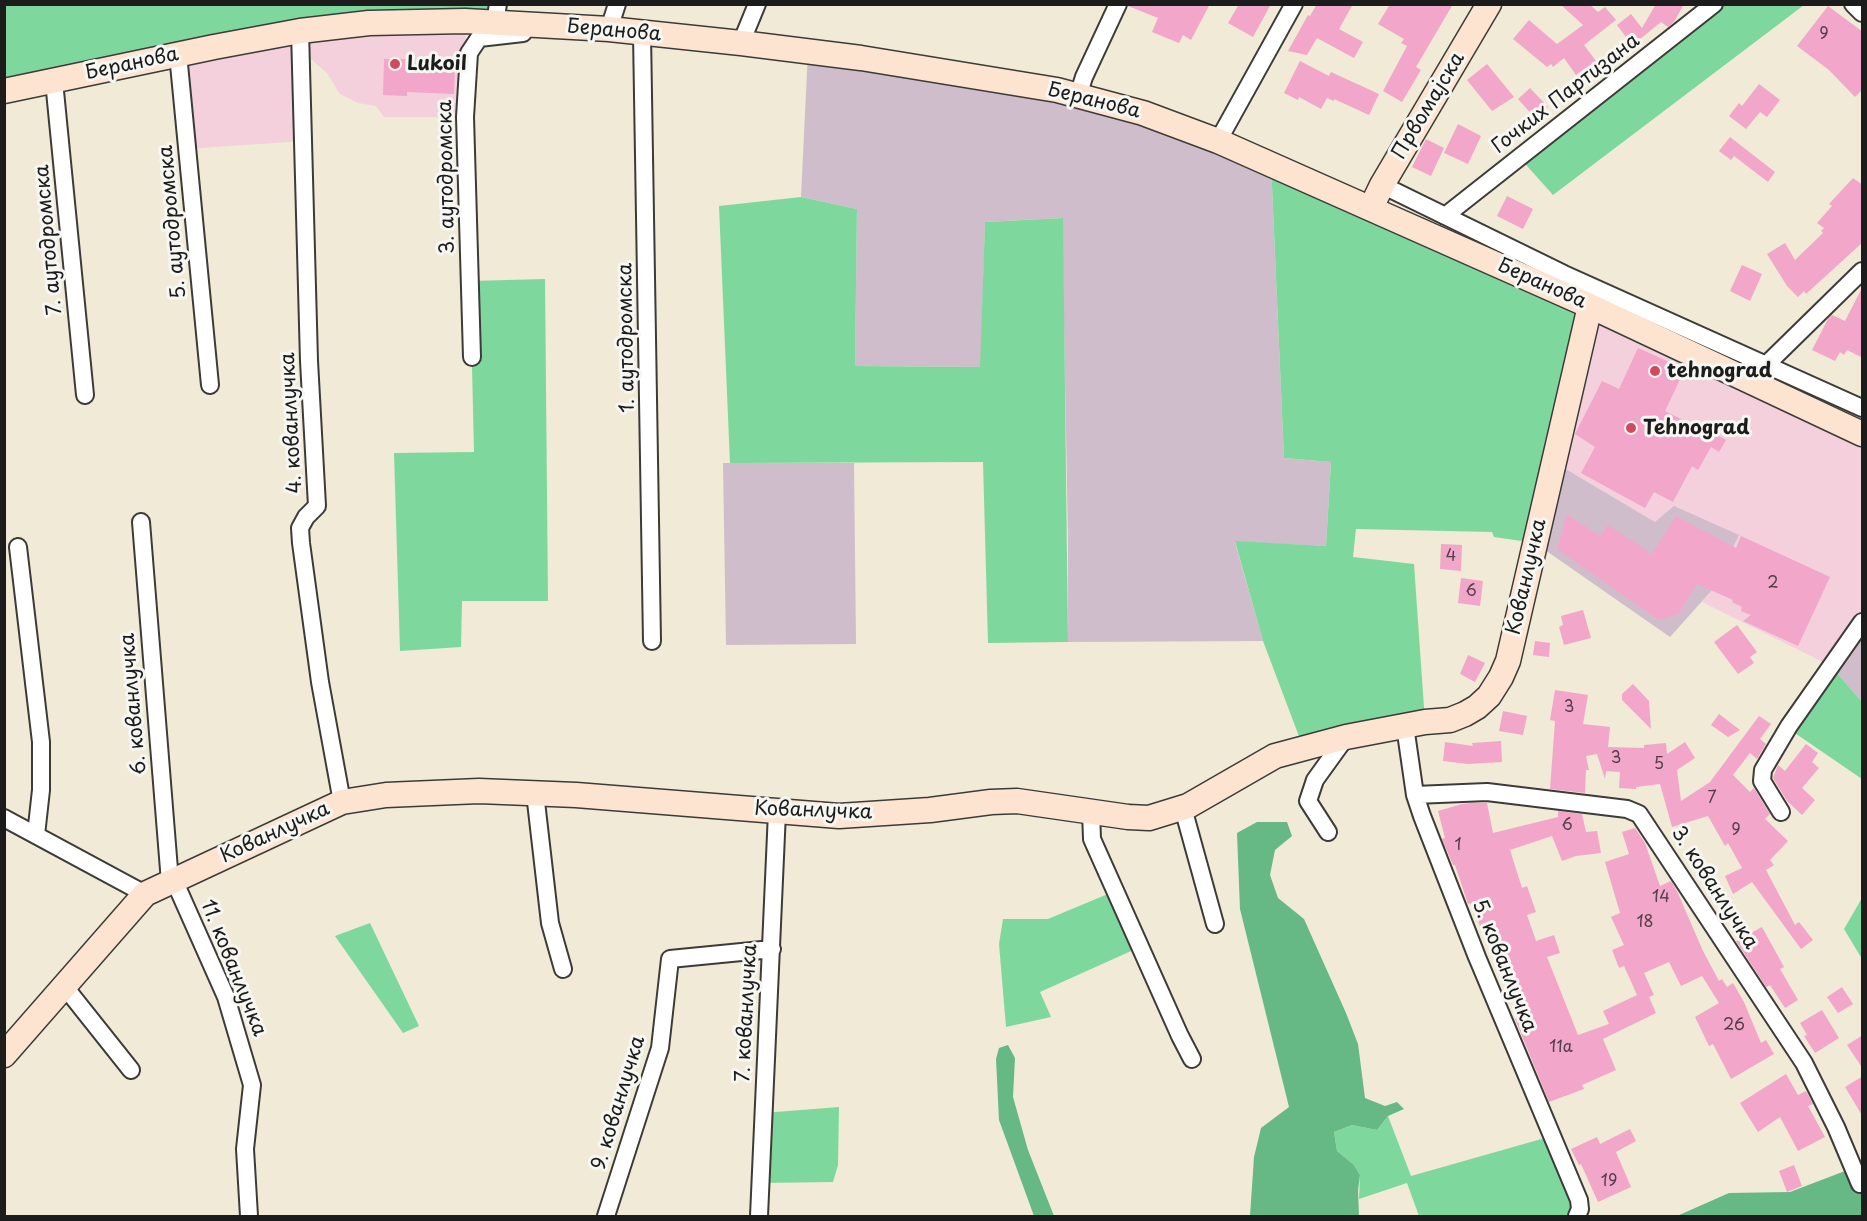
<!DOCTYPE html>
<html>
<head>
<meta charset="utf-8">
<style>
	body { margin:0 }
	#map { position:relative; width:1867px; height:1221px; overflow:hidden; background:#f0ead6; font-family:"Playpen Sans",sans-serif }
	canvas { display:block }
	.frame { position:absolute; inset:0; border:6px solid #1c1c1c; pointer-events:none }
</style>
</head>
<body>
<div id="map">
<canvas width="1867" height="1221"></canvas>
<div class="frame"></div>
</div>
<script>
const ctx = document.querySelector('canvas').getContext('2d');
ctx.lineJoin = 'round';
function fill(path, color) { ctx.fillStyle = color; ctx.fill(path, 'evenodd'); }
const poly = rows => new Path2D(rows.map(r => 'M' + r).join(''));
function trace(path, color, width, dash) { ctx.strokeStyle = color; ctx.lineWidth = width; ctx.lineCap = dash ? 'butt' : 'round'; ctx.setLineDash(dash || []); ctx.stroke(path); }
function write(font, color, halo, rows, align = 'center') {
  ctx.font = font + ' "Playpen Sans",sans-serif'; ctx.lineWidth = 6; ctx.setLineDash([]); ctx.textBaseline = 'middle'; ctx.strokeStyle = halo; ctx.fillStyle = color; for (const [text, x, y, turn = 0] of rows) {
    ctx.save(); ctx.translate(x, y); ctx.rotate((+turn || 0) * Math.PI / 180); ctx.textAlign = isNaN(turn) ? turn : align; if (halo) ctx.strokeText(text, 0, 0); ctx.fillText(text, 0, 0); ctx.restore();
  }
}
const built = poly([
	[465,21,467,72,465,117,384,117,376,106,358,103,340,94,327,73,311,59,300,58,302,141,187,149,178,54],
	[1590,306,1862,434,1862,622,1831,666,1702,602,1713,589,1655,522,1554,462]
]);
const industrial = poly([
	[808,51,1057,90,1271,164,1284,458,1331,462,1326,546,1235,542,1263,641,1068,642,1068,541,1062,218,985,222,981,367,855,366,857,209,801,197],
	[1554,462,1655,522,1674,506,1739,535,1713,589,1670,637,1535,543],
	[723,463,854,463,856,644,726,645],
	[1862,622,1862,702,1831,666]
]);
const green = poly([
	[5,5,498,5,495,22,369,23,5,91],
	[1714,5,1804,5,1553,195,1519,157],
	[1271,164,1590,306,1535,543,1494,537,1492,532,1356,529,1353,557,1414,564,1425,722,1303,747,1263,641,1235,541,1326,546,1331,462,1284,458],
	[801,197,857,209,855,366,980,367,985,222,1063,218,1068,642,988,643,983,462,730,463,719,206],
	[545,279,548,601,462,601,461,647,400,651,394,453,474,452,470,281],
	[1831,666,1862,702,1862,779,1786,727],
	[1115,891,1140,947,1040,992,1051,1017,1006,1027,999,944,1003,919,1048,919],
	[1862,898,1862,959,1844,929],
	[370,923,419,1026,403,1033,335,936],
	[839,1107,838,1165,833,1182,760,1183,763,1113],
	[1388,1116,1411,1176,1552,1136,1577,1216,1419,1216,1407,1183,1359,1199,1360,1175,1354,1165,1337,1151,1334,1132,1352,1125,1377,1130]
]);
const forest = poly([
	[1257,822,1287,822,1292,836,1275,850,1270,875,1278,898,1304,919,1346,1013,1358,1044,1365,1098,1385,1106,1397,1102,1404,1109,1388,1116,1377,1130,1352,1125,1334,1132,1337,1151,1354,1165,1360,1175,1358,1190,1359,1216,1250,1216,1254,1157,1261,1128,1289,1107,1240,909,1237,833],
	[1008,1045,1015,1058,1013,1097,1028,1150,1054,1216,1034,1216,999,1120,996,1059,999,1048],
	[1853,1168,1862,1183,1862,1216,1677,1216,1729,1193,1790,1192]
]);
const building = poly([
	[1128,4,1210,4,1191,40,1183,35,1179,43,1152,32,1158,18,1128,6],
	[1239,4,1271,4,1253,37,1228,23],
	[1317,4,1353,4,1339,29,1363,42,1354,58,1317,38,1307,55,1288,51,1308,15,1310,16],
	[1390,4,1453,4,1416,67,1421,70,1402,102,1383,91,1407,46,1401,43,1404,39,1378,24],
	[1560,4,1589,4,1598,12,1605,7,1616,20,1584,45,1596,61,1576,75,1564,58,1553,67,1551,64,1547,67,1513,39,1529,20,1557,44,1583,25],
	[1656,4,1684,4,1674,22,1668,27,1661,22,1634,44,1629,35,1626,37,1617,25,1631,14,1642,28],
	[1828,6,1863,32,1863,89,1855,97,1829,70,1797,46],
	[384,59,409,59,409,63,455,64,454,94,407,92,407,96,383,95],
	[1300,61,1329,76,1331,72,1379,94,1369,115,1334,99,1334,101,1327,98,1321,109,1299,97,1298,100,1284,93],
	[1487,64,1514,97,1492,111,1467,80],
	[1759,84,1780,100,1767,117,1760,112,1746,129,1729,116,1739,103,1742,106],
	[1530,88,1548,107,1535,118,1518,99],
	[1458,124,1481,136,1468,164,1444,153],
	[1730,137,1775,172,1768,182,1734,156,1731,160,1719,151],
	[1426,139,1444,148,1431,176,1412,167],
	[1853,178,1863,185,1863,242,1806,294,1804,291,1798,297,1787,286,1767,254,1785,243,1795,260,1798,257,1823,233,1821,231,1824,228,1817,223,1832,206,1829,204],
	[1507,196,1533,209,1523,229,1497,216],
	[1742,265,1762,274,1750,301,1730,291],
	[1863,286,1863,358,1847,350,1844,355,1840,352,1835,361,1812,350,1828,319,1832,315,1845,321],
	[1638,348,1685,369,1665,411,1695,426,1697,423,1726,440,1719,452,1711,447,1698,470,1692,466,1673,502,1654,492,1645,508,1581,473,1595,447,1575,434,1602,381,1619,389],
	[1567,515,1600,536,1608,525,1652,554,1676,516,1736,548,1741,536,1830,577,1798,646,1743,621,1751,615,1741,611,1742,607,1732,602,1733,600,1697,584,1678,614,1659,620,1557,549],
	[1441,544,1462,545,1461,571,1440,569],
	[1461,578,1483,581,1480,606,1458,603],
	[1583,610,1591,638,1564,645,1559,627,1563,625,1561,616],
	[1737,625,1757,652,1750,657,1754,663,1738,674,1714,642],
	[1535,641,1550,643,1549,657,1533,655],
	[1468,655,1485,663,1475,682,1460,674],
	[1633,684,1649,701,1651,729,1622,700,1622,694],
	[1555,690,1588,695,1583,724,1610,727,1608,747,1644,748,1644,745,1666,743,1667,754,1685,742,1695,758,1677,770,1681,801,1710,782,1759,716,1771,724,1760,739,1766,744,1757,759,1750,753,1733,775,1750,792,1754,788,1770,814,1765,819,1788,841,1770,860,1774,865,1766,870,1795,925,1799,922,1813,940,1801,949,1752,882,1733,894,1725,876,1742,868,1728,843,1725,846,1708,816,1672,827,1660,784,1636,787,1636,789,1619,788,1620,772,1606,771,1605,779,1597,754,1586,756,1589,770,1586,770,1585,793,1550,789,1555,721,1550,720],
	[1503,711,1527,716,1523,735,1499,731],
	[1719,714,1740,730,1728,737,1711,725],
	[1501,741,1502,762,1468,764,1443,761,1445,742,1473,746,1472,743],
	[1806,744,1818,753,1812,762,1819,768,1802,788,1815,800,1802,815,1787,801,1773,778,1778,765,1785,771],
	[1471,803,1487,803,1493,833,1558,817,1558,811,1582,814,1586,832,1597,831,1601,853,1576,856,1562,861,1552,836,1510,850,1522,888,1527,886,1536,912,1527,915,1536,941,1554,935,1560,953,1547,957,1578,1035,1609,1024,1603,1011,1637,995,1624,966,1619,968,1612,950,1624,945,1611,917,1620,913,1605,862,1629,854,1622,832,1635,828,1645,843,1660,886,1671,881,1677,891,1703,951,1719,981,1722,979,1727,987,1733,983,1744,1002,1761,1043,1766,1040,1774,1054,1731,1079,1713,1044,1709,1046,1695,1017,1719,1003,1702,976,1681,986,1669,962,1644,973,1654,995,1649,997,1656,1013,1603,1039,1616,1070,1582,1085,1584,1089,1549,1102,1515,1019,1529,1013,1510,960,1505,962,1502,955,1497,957,1484,929,1481,930,1473,903,1468,904,1455,865,1453,865,1442,839,1445,838,1438,811,1462,804],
	[1762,927,1784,967,1780,969,1798,1000,1785,1008,1770,985,1766,987,1736,941],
	[1842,987,1853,1004,1838,1013,1827,997],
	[1822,1010,1839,1038,1815,1053,1804,1036,1807,1035,1800,1023],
	[1863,1035,1863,1069,1847,1045],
	[1786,1074,1798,1095,1806,1091,1813,1104,1808,1106,1825,1137,1798,1151,1780,1117,1758,1132,1740,1103],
	[1863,1076,1863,1117,1845,1087],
	[1630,1129,1636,1141,1616,1152,1631,1187,1598,1202,1581,1164,1579,1165,1571,1149,1597,1137,1600,1144],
	[1794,1165,1802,1186,1787,1192,1779,1171]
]);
const street = poly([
	[1853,4,1862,13],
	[495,22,498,4],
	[609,29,617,4],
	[300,31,309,361,317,506,306,517,300,528,301,543,320,682,342,802],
	[642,34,652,641],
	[741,43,757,4],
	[178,54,210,385],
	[54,81,85,395],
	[1078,96,1084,77,1118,4],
	[1218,141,1294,4],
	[1382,185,1564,274,1862,408],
	[1445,216,1714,4],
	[472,357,465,117,469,53,479,38,523,33],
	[1766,365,1862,271],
	[141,522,170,882],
	[18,547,41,742,41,790,36,835],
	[1405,726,1415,795,1422,816,1477,957,1579,1200,1580,1209,1577,1216],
	[535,793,550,923,563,969],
	[1415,795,1487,792,1627,809,1639,814,1804,1063,1836,1127,1860,1184],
	[1183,808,1215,924],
	[1091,811,1092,839,1180,1036,1192,1059],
	[1781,812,1762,781,1763,770,1789,726,1862,622],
	[4,818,145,894],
	[1328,832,1308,801,1315,780,1346,737],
	[174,880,226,997,252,1085,245,1149,249,1216],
	[65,987,131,1070],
	[606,1216,660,1048,670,959,772,949],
	[759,1216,777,812]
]);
const secondary = poly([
	[4,91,214,47,300,31,369,23,465,21,609,29,741,43,861,58,1057,90,1143,113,1218,141,1590,306,1862,434],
	[1371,208,1382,185,1489,4],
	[4,1055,145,894,342,802,386,795,479,791,576,795,839,816,930,810,991,802,1017,801,1128,817,1149,818,1188,806,1275,756,1346,737,1425,722,1450,720,1465,714,1477,707,1489,696,1501,677,1508,661,1590,306]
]);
const markers = [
	[395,64,6,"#d1495b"],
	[1655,371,6,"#d1495b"],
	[1631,428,6,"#d1495b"]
];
const numberNames = [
	["9",1824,35],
	["4",1451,557],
	["2",1773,584],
	["6",1471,592],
	["3",1569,708],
	["3",1616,759],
	["5",1659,765],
	["7",1712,799],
	["6",1567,826],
	["9",1736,831],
	["1",1458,846],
	["14",1661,898],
	["18",1645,923],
	["26",1734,1026],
	["11a",1561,1048],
	["19",1609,1182]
];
const streetNames = [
	["Беранова",614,31,5],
	["Беранова",132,64,-12],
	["Гочких Партизана",1566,94,-38],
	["Беранова",1094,101,14],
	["Првомајска",1429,106,-59],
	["3. аутодромска",447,177,-91],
	["5. аутодромска",173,222,-95],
	["7. аутодромска",49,240,-95],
	["Беранова",1542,284,24],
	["1. аутодромска",627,338,-91],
	["4. кованлучка",292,423,-93],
	["Кованлучка",1527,577,-77],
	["6. кованлучка",134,704,-95],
	["Кованлучка",813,811,2],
	["Кованлучка",275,833,-25],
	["3. кованлучка",1714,888,57],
	["5. кованлучка",1504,966,68],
	["11. кованлучка",233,968,68],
	["7. кованлучка",747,1013,-87],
	["9. кованлучка",619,1103,-73]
];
const poiNames = [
	["Lukoil",407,64],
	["tehnograd",1667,371],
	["Tehnograd",1643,428]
];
fill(built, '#f4cfdc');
fill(industrial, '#d0bdcc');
fill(green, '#7ed89e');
fill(forest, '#66b885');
fill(building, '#f2a6ca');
trace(street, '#3c3b38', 20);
trace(secondary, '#3c3b38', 27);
trace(street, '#fff', 16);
trace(secondary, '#fde4d1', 24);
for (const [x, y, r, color] of markers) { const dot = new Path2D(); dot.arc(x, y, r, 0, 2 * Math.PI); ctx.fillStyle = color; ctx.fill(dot); trace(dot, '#f6f6f2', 2); }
write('16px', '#523e48', null, numberNames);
write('20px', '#1c1c1c', '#f6f6f2', streetNames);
write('bold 20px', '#1c1c1c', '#f6f6f2', poiNames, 'left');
</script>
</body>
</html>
